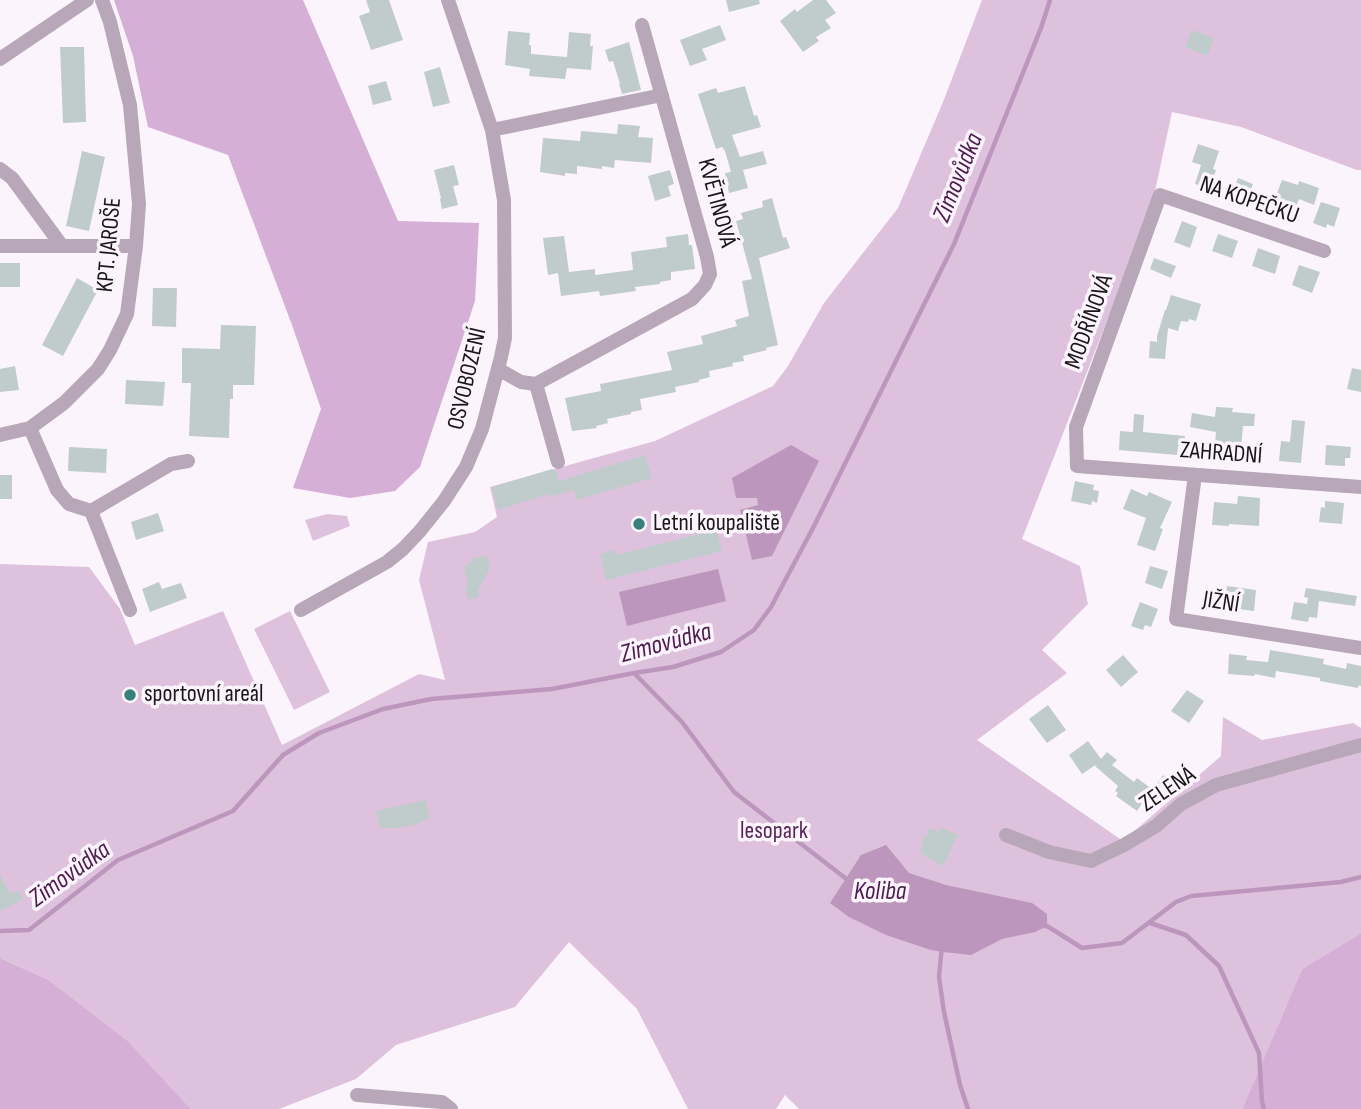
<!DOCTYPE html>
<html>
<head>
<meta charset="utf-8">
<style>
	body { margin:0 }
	canvas { display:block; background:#fcf4fc }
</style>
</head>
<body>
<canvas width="1361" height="1109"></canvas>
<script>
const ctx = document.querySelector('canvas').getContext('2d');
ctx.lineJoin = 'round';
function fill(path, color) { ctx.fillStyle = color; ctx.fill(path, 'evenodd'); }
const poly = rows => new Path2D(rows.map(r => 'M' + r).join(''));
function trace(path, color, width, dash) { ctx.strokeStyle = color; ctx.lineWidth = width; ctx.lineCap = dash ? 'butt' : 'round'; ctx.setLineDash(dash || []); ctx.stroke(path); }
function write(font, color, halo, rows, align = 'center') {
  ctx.font = font + ' "Sofia Sans Condensed",sans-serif'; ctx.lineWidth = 7; ctx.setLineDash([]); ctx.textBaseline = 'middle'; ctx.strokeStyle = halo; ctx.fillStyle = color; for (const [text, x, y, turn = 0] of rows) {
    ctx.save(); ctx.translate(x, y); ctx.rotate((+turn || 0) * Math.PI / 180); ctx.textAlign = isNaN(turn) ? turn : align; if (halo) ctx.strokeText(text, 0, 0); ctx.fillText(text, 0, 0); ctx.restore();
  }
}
const green = poly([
	[982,0,1361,0,1361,170,1357,170,1241,127,1172,112,1152,205,1022,539,1080,566,1088,604,1042,650,1067,673,977,740,1123,841,1221,756,1223,717,1262,740,1353,723,1361,728,1361,933,1302,969,1242,1109,799,1109,785,1095,776,1109,688,1109,637,1009,569,942,515,1007,396,1045,356,1079,279,1109,191,1109,128,1041,49,980,0,958,0,564,89,567,120,609,135,645,223,611,282,745,419,674,445,680,419,580,428,542,475,532,497,517,490,487,655,441,773,386,788,366,824,303,898,208,943,102],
	[327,514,347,516,350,526,313,541,305,520],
	[290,611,330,692,294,710,254,629]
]);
const forest = poly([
	[114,0,303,0,398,221,479,223,475,301,420,467,395,491,350,498,293,488,321,409,292,325,228,155,148,127,133,56],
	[1361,933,1361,1109,1242,1109,1302,969],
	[0,958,49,980,128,1041,191,1109,0,1109]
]);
const water = poly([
	[791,445,819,461,772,556,752,560,740,510,758,505,757,498,736,498,732,478],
	[718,569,726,601,627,626,619,592],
	[886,845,909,873,946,885,1032,903,1047,914,1047,926,1035,932,1002,939,971,955,943,952,931,950,886,935,849,917,830,903,861,855]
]);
const stream = poly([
	[634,673,682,722,734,792,849,881],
	[1150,923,1186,935,1219,966,1259,1053,1262,1102,1264,1109],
	[1042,926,1047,926,1082,948,1122,943,1176,902,1191,896,1341,882,1361,877],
	[0,931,29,930,118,860,233,811,283,755,319,733,383,709,431,699,552,689,634,673,673,667,721,652,754,630,771,607,814,526,954,244,1041,28,1050,0],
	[942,945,939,977,944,1012,960,1085,968,1109]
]);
const building = poly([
	[366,0,389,0,403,40,371,50,359,16,370,12],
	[726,0,759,0,760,4,729,12],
	[813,0,826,0,836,13,825,20,831,28,816,37,819,41,803,52,780,21,795,9,797,12],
	[720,25,726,40,702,49,707,60,690,66,680,40],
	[1192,30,1214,38,1207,56,1185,47],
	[508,31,530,33,529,45,531,45,531,54,567,57,569,32,591,34,590,46,593,46,591,70,567,68,565,79,529,76,530,69,505,65],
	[629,42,641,90,622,94,619,84,620,84,613,61,609,62,605,50],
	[60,47,84,47,86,122,63,123],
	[440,67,450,103,433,107,424,72],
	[386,81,392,100,373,105,368,86],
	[745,86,754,116,757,115,761,127,732,135,740,157,763,151,767,164,743,170,748,188,729,193,725,173,731,172,725,151,722,147,716,149,698,94,716,88,718,93],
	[618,124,640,126,638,137,653,138,651,163,615,160,614,168,602,166,602,169,577,166,577,174,565,173,565,176,540,172,543,138,580,141,581,131,617,134],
	[1198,144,1219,151,1213,169,1216,170,1210,188,1195,184,1201,165,1192,162],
	[82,151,105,157,89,231,66,226],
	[454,165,459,185,453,186,458,205,442,209,440,199,441,198,434,170],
	[670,170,674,184,668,186,671,196,655,201,648,176],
	[1238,178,1253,184,1246,201,1231,196],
	[1282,180,1298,185,1299,181,1319,188,1314,205,1299,199,1292,218,1271,210],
	[772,198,783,238,786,237,790,248,759,258,778,345,766,348,767,350,743,356,744,361,732,363,733,366,709,371,710,377,699,380,699,382,675,387,676,392,640,399,642,410,631,412,631,414,607,419,608,423,596,426,597,428,572,431,565,398,601,391,600,384,672,370,667,352,703,344,701,336,737,326,735,320,749,316,742,281,752,279,736,221,743,219,741,213,763,207,762,201],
	[1321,202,1340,208,1334,227,1327,224,1326,228,1313,223],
	[1182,221,1197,227,1190,248,1174,242],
	[688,234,689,245,692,245,695,269,671,272,671,280,660,282,660,284,635,287,636,291,600,296,599,291,561,296,558,273,548,275,543,238,564,236,569,272,595,269,595,275,633,270,631,252,667,247,666,237],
	[1218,234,1238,241,1232,258,1212,251],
	[1258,248,1280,256,1275,274,1252,266],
	[1154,258,1176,266,1171,278,1150,269],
	[0,263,20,263,20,287,0,287],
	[1299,265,1320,272,1312,293,1292,285],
	[77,278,98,290,63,356,42,345],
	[153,288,177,288,176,327,152,326],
	[1171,295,1201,304,1196,321,1189,319,1188,322,1181,321,1178,331,1168,328,1165,359,1149,358,1150,341,1157,342,1157,336,1165,310,1166,310],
	[221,325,256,326,254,385,233,385,233,399,230,399,229,438,189,436,191,383,182,383,182,348,220,349],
	[15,366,19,390,0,392,0,369],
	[1352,368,1361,370,1361,392,1347,389],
	[126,380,165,382,163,406,125,404],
	[1216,407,1233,408,1232,412,1255,414,1254,426,1243,426,1241,449,1236,448,1235,457,1214,456,1216,432,1190,427,1192,413,1215,417],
	[1134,414,1144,415,1143,432,1185,436,1184,446,1178,446,1177,455,1119,450,1120,431,1133,432],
	[1292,420,1305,421,1301,463,1279,461,1281,441,1290,442],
	[1326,445,1351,447,1350,458,1345,458,1345,466,1325,465],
	[69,447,107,449,106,473,68,471],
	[645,455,652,478,577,500,574,490,549,497,549,494,498,510,492,487,552,469,556,471,559,481],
	[0,475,12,475,12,499,0,499],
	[1075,481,1094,485,1093,490,1099,491,1097,503,1092,501,1091,505,1071,501],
	[1131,489,1147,496,1149,492,1172,502,1160,528,1163,529,1155,551,1137,545,1146,518,1123,509],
	[1238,496,1260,498,1259,526,1229,524,1229,526,1212,525,1214,502,1237,504],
	[1325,501,1344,503,1342,524,1319,522,1321,507,1325,508],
	[158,513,164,531,136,540,131,522],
	[716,530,722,551,606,580,600,554,615,550,616,555],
	[487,555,490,568,478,590,479,597,473,598,472,601,471,599,468,599,465,586,468,585,464,567,468,566,468,563,472,562,471,559],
	[1150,566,1168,571,1162,589,1145,583],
	[159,582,162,589,181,583,187,598,150,612,142,589],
	[1227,586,1256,590,1254,611,1224,607],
	[1306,588,1357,596,1355,606,1319,601,1317,618,1309,617,1308,622,1291,619,1294,602,1307,604,1308,598,1316,600,1304,597],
	[1140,602,1158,609,1151,627,1145,625,1143,630,1131,626],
	[1270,650,1324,659,1323,664,1346,669,1347,663,1361,666,1361,686,1359,685,1358,688,1320,681,1320,678,1276,671,1275,678,1255,674,1254,676,1228,674,1229,654,1247,656,1246,660,1268,662],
	[1123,655,1138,672,1121,687,1106,670],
	[1187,690,1204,701,1189,723,1171,711],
	[1048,705,1066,730,1047,743,1029,719],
	[1088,741,1101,759,1107,752,1117,760,1112,765,1134,782,1137,778,1152,789,1137,811,1116,796,1118,793,1115,791,1118,786,1095,766,1097,764,1082,774,1069,755],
	[1163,775,1178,786,1167,801,1152,791],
	[425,800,430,818,414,825,396,828,380,828,376,811],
	[941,827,958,835,943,866,920,853,924,835,927,836,929,828,939,832],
	[0,875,10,894,18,890,23,899,0,911]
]);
const street = poly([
	[0,59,87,0],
	[492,130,662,95],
	[0,169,12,178,62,246],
	[0,246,136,246],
	[1324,251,1160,195,1076,427,1077,466,1361,487],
	[498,369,521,382,536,384,692,299,705,285,710,274,707,257,642,25],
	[536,384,558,462],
	[30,428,57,490,69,504,91,511,171,464,188,461],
	[0,435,30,428,64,403,98,369,110,350,127,314,136,246,139,204,130,105,110,22,102,0],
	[1195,475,1176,619,1361,648],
	[91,511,130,610],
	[301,610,387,562,403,549,420,531,444,501,466,467,482,429,501,357,505,338,504,200,492,130,448,0],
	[1006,835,1049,852,1091,861,1124,845,1156,826,1181,804,1216,785,1361,745],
	[357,1095,442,1102,451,1109]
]);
const markers = [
	[639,524,7,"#38807c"],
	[130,695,7,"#38807c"]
];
const streetNames = [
	["NA KOPEČKU",1249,201,19],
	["KVĚTINOVÁ",716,203,75],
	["KPT. JAROŠE",110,245,-85],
	["MODŘÍNOVÁ",1090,322,-70],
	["OSVOBOZENÍ",468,379,-77],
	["ZAHRADNÍ",1221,454,4],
	["JIŽNÍ",1221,603,9],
	["ZELENÁ",1168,790,-34]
];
const poiNames = [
	["Letní koupaliště",653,524],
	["sportovní areál",144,695]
];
const parkNames = [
	["lesopark",774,832]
];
const waterNames = [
	["Zimovůdka",959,178,-68],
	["Zimovůdka",666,644,-15],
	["Zimovůdka",70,875,-36],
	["Koliba",880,892]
];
fill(green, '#dec2dd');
fill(forest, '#d6afd6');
fill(water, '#bc96bc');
trace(stream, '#bc96bc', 4.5);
fill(building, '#bfcccb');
trace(street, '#b8a7b8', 14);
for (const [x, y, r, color] of markers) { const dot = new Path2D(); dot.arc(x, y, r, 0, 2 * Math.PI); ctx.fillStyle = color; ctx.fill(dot); trace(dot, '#fcf4fc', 2.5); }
write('24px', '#191619', '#fcf4fc', streetNames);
write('24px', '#191619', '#fcf4fc', poiNames, 'left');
write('24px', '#562657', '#fcf4fc', parkNames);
write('italic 26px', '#4c1d4d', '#fcf4fc', waterNames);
</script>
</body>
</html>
